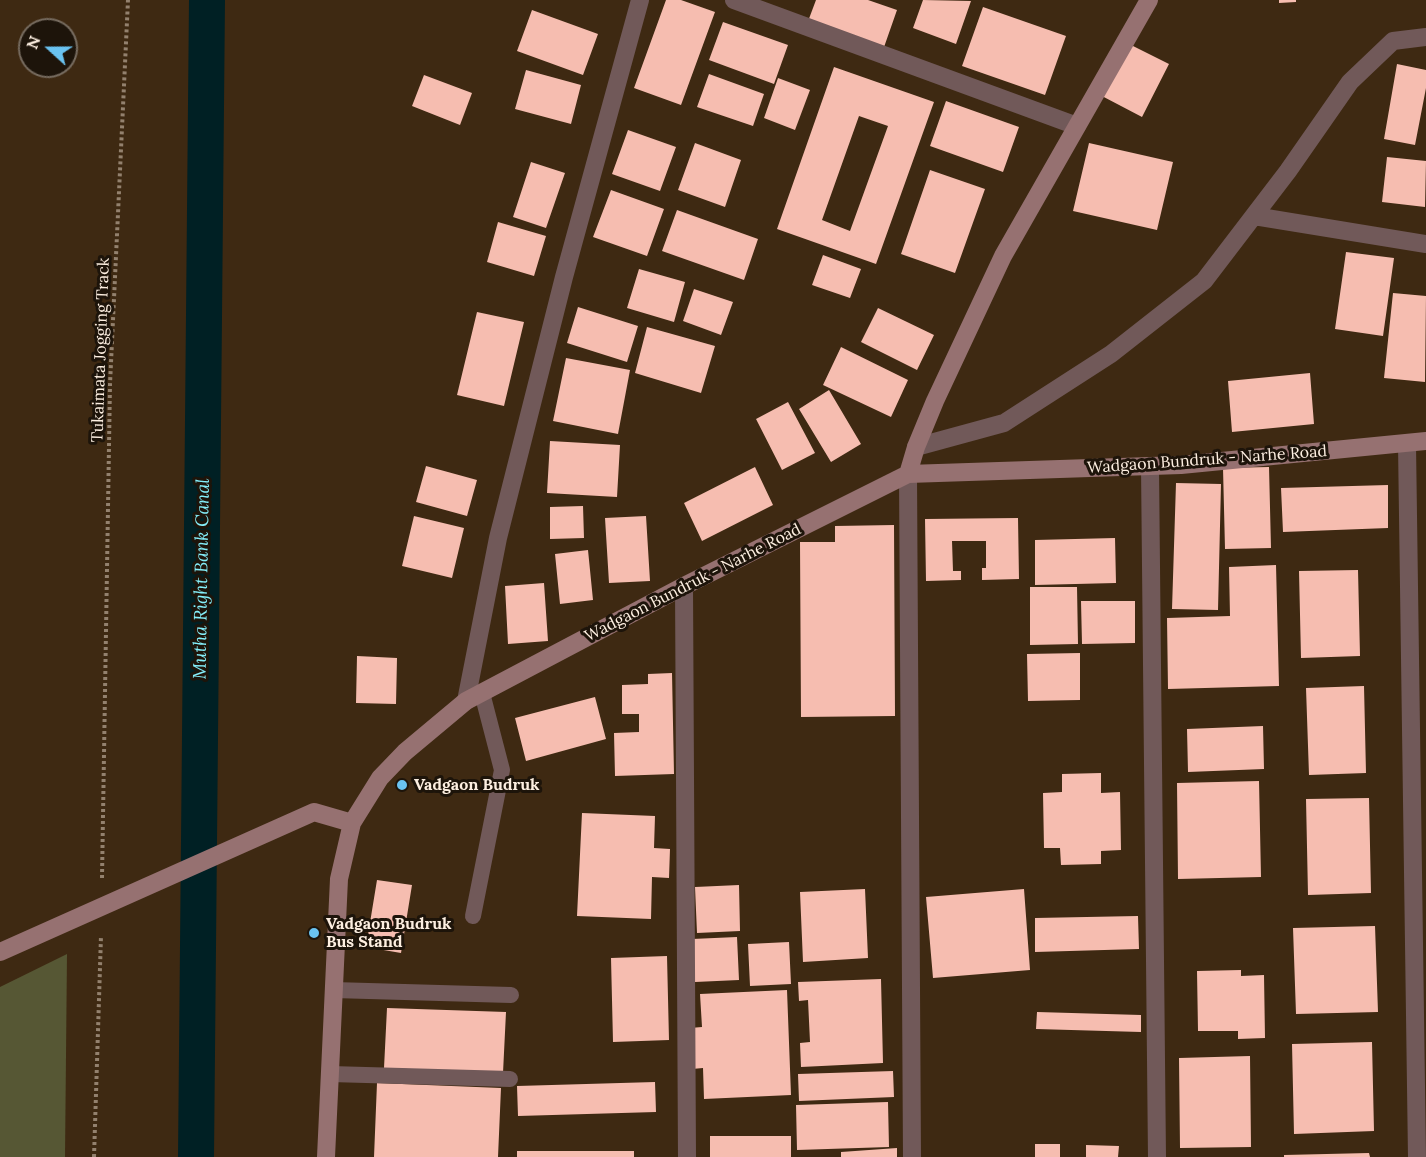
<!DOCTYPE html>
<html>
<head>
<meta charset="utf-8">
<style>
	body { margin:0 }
	#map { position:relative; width:1426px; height:1157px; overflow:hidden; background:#3e2912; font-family:Lora,serif }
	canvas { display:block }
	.north { position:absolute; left:18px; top:18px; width:60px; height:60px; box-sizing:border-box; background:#1d140a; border:2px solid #776c60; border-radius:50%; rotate:291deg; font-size:16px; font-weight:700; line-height:24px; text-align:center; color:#fdefe1 }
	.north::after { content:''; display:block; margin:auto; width:21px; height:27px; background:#6ac3f1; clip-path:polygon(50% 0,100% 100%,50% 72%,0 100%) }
</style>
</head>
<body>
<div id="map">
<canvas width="1426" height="1157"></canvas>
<div class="north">N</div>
</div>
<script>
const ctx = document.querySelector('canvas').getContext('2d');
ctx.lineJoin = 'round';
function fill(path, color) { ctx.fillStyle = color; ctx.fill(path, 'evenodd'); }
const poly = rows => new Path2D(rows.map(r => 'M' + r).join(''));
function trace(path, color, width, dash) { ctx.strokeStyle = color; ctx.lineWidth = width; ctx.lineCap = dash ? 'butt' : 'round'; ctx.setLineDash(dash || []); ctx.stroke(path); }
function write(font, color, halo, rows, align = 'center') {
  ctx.font = font + ' Lora,serif'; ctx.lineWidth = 6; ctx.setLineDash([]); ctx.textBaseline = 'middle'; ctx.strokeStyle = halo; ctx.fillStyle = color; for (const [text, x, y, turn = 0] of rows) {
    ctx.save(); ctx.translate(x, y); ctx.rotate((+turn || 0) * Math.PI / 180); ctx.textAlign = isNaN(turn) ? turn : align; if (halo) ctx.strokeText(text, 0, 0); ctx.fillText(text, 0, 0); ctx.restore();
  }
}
const green = poly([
	[67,954,65,1157,0,1157,0,987]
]);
const canal = poly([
	[196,1157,207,0]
]);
const building = poly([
	[666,0,681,0,715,12,681,105,634,88],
	[816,0,868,0,897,10,883,50,807,24],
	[923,0,971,1,956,44,913,28],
	[1279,0,1296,0,1296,2,1279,3],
	[983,7,1066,36,1045,95,962,66],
	[532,10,598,34,583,75,517,51],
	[723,22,788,45,774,84,709,60],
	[1127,43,1169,64,1142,117,1100,95],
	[1397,64,1426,70,1426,88,1415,145,1384,139],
	[834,67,934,102,876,264,777,229],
	[859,116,888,126,850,231,822,220],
	[526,70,581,85,571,124,515,109],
	[709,74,764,94,753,126,697,107],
	[424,75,472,93,460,125,412,106],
	[778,78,810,90,795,130,764,118],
	[946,101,1019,127,1003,172,930,146],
	[628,130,676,147,660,191,612,174],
	[695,143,741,160,725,207,678,190],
	[1089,143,1173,162,1157,230,1073,211],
	[1387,157,1426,161,1425,207,1382,202],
	[531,162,565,173,546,228,513,217],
	[930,170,985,189,955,273,901,254],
	[611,190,664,209,647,256,593,237],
	[677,210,758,239,744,280,662,251],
	[498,222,546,236,534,276,487,262],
	[1346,252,1394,258,1383,336,1335,329],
	[823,255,861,269,850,298,812,285],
	[639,269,685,282,674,322,627,308],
	[694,289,733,302,721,335,683,321],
	[1393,293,1426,296,1425,382,1384,378],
	[578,307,638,326,627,362,567,343],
	[878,308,934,335,917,370,861,342],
	[477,312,524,322,504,406,457,395],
	[647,327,715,346,701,393,635,373],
	[841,347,908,380,891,417,823,385],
	[566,358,630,370,618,434,553,421],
	[1310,373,1314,424,1232,432,1228,381],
	[829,390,861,444,831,462,799,409],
	[788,402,815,453,782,470,756,419],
	[550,441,620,445,617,497,547,493],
	[426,466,477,480,467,516,416,502],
	[755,467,773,505,702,541,684,503],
	[1269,467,1271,548,1225,549,1223,468],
	[1176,483,1221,484,1218,610,1172,609],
	[1388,485,1388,528,1283,532,1281,488],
	[583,506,584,538,550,539,550,507],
	[414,516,464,528,452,578,402,566],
	[646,516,650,581,609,583,605,518],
	[1018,518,1019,579,982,580,982,568,986,568,986,541,952,541,953,571,961,571,961,580,926,581,925,519],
	[894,525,895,716,801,717,800,542,835,542,835,526],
	[1115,538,1116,583,1035,585,1035,540],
	[588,550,593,600,560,604,555,554],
	[1276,565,1279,686,1168,689,1167,618,1230,616,1229,567],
	[1358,570,1360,656,1301,658,1299,571],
	[544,583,548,641,508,644,505,586],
	[1030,587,1077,587,1078,644,1030,645],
	[1081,601,1135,601,1135,643,1082,644],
	[1080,653,1080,700,1028,701,1027,654],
	[357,656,397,658,396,704,356,703],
	[672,673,674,774,615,776,614,733,639,732,639,714,622,714,622,685,648,684,648,674],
	[1364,686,1366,773,1309,775,1306,688],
	[595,697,606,739,526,761,515,718],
	[1263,726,1264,769,1188,772,1187,729],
	[1101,773,1101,793,1120,792,1121,850,1101,851,1101,864,1061,865,1060,848,1044,848,1043,793,1062,792,1062,774],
	[1259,781,1261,877,1178,879,1177,783],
	[1369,798,1371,893,1308,895,1306,799],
	[582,813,655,816,654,848,670,849,669,878,652,877,651,919,577,916],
	[377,880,412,885,401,953,366,947],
	[739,885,740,931,697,933,695,887],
	[865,889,868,958,803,962,800,892],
	[1024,889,1030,970,933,978,926,897],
	[1138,916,1139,949,1035,952,1035,918],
	[1375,926,1378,1012,1296,1014,1293,928],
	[737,937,739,980,695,982,692,939],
	[789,942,791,984,750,986,748,944],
	[667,956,669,1040,613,1042,611,958],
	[1241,970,1241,976,1264,975,1265,1038,1238,1039,1238,1031,1198,1031,1197,971],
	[881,979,883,1063,801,1067,800,1043,810,1042,808,1000,799,1001,798,982],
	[787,990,791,1095,704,1099,703,1068,692,1069,690,1028,702,1027,700,994],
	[387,1008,506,1012,503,1073,384,1068],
	[1037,1012,1141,1015,1141,1032,1036,1029],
	[1372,1042,1374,1131,1294,1134,1292,1044],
	[1250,1056,1251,1147,1180,1148,1179,1058],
	[893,1071,894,1097,799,1101,798,1074],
	[655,1082,656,1112,518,1116,517,1086],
	[377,1083,501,1088,498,1157,374,1157],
	[888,1102,889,1147,797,1150,796,1105],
	[710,1136,791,1136,791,1157,710,1157],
	[1035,1144,1060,1144,1060,1157,1035,1157],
	[1086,1145,1119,1146,1118,1157,1086,1157],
	[897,1148,897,1157,841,1157,841,1152],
	[517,1151,634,1151,634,1157,517,1157],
	[1369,1153,1370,1157,1284,1157,1284,1155]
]);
const path = poly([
	[102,878,110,384,128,0],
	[94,1157,101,936]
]);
const lane = poly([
	[473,916,502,770,482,693],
	[333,990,511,995],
	[330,1074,510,1079]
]);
const street = poly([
	[734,0,1077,126],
	[1254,216,1426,244],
	[1407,444,1417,1157],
	[916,447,1004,423,1111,354,1204,281,1288,171,1350,82,1393,41,1426,37],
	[1150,467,1157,1157],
	[908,474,912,1157],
	[684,586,687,1157],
	[466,701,498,538,564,277,640,0]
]);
const secondary = poly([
	[908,474,916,447,935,401,1003,256,1149,0],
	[0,952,314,812,352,823],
	[326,1157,339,879,352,823,380,778,405,752,466,701,684,586,908,474,1181,465,1426,441]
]);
const markers = [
	[402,785,6,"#6ac3f1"],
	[314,933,6,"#6ac3f1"]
];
const streetNames = [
	["Tukaimata Jogging Track",101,350,-88],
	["Wadgaon Bundruk - Narhe Road",1207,460,-4],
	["Wadgaon Bundruk - Narhe Road",693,583,-27]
];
const poiNames = [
	["Vadgaon Budruk",414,785],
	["Vadgaon Budruk",326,924],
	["Bus Stand",326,942]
];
const waterNames = [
	["Mutha Right Bank Canal",202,579,-89]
];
fill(green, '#565734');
trace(canal, '#002024', 36);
fill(building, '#f6bdb0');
trace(path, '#93816e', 4, [3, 3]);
trace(lane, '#715959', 16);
trace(street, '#715959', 18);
trace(secondary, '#967171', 18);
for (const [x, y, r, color] of markers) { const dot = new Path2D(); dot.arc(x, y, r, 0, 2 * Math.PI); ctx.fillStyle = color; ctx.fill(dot); trace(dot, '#1d140a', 2); }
write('16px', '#fdefe1', '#1d140a', streetNames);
write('bold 16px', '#fdefe1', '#1d140a', poiNames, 'left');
write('italic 18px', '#84eef9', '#1d140a', waterNames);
</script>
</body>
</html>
